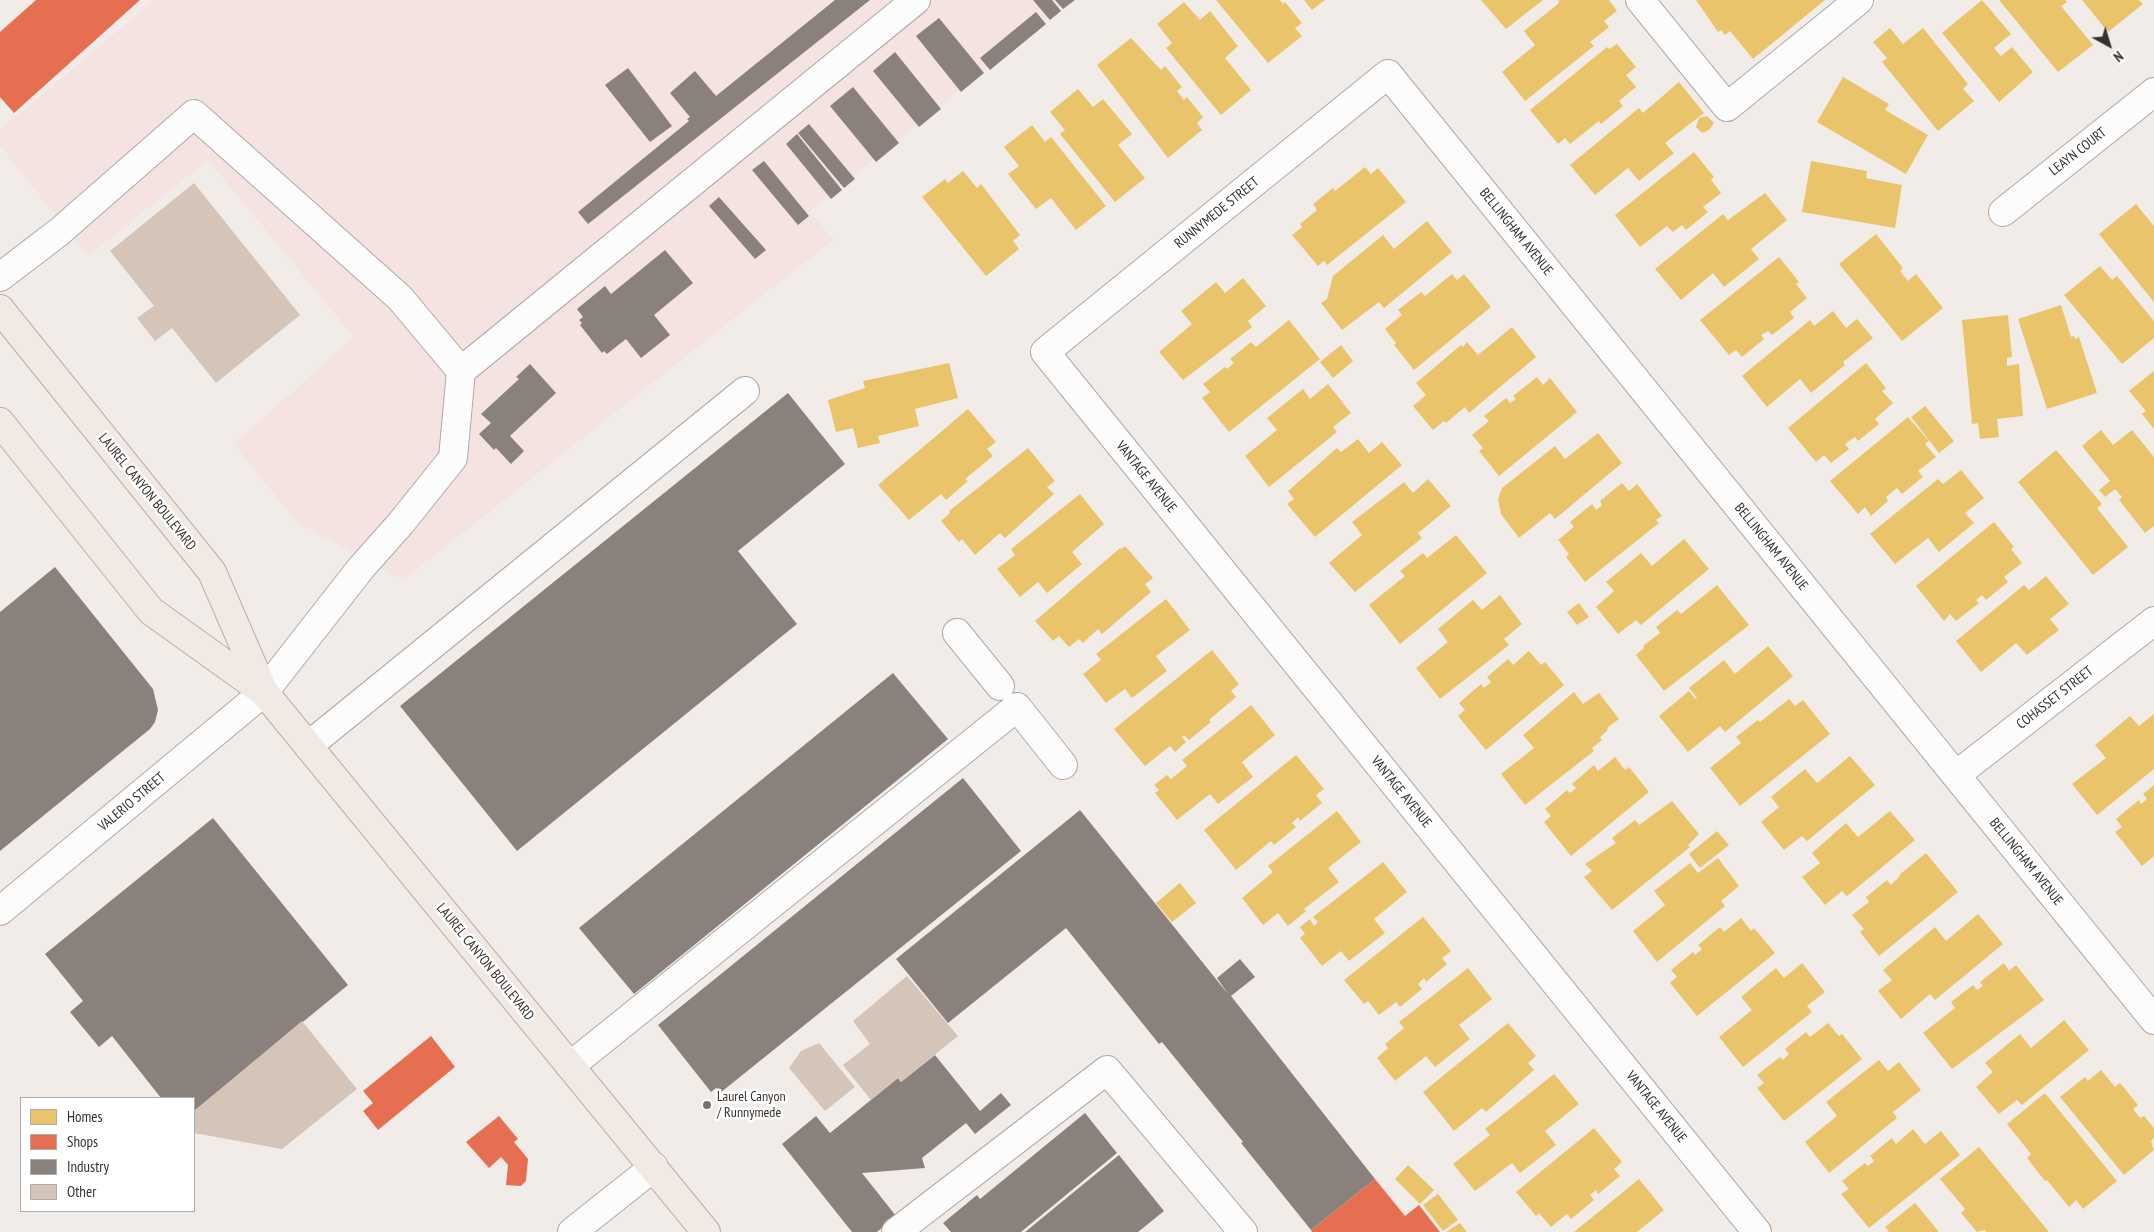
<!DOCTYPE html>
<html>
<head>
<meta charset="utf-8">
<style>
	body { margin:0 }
	#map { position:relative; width:2154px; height:1232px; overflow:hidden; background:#f2ece8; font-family:"PT Sans Narrow",sans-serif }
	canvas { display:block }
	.legend { position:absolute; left:20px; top:1097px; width:175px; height:115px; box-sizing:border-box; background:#fff; border:1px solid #aeadab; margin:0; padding:6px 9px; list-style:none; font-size:15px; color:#35312e }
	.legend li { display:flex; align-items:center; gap:10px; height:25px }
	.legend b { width:25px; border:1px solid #aeadab }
	.north { position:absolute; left:2084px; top:20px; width:50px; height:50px; -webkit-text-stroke:4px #fff; paint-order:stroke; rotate:141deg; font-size:14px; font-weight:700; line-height:20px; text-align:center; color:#35312e }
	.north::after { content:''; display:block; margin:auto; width:18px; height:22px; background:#35312e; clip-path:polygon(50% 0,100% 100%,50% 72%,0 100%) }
</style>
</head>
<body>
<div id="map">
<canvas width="2154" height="1232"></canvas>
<ul class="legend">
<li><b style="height:14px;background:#e9c46a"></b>Homes</li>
<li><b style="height:14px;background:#e76f51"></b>Shops</li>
<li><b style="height:14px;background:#8a817c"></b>Industry</li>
<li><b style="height:14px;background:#d5c4b8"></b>Other</li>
</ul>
<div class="north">N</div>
</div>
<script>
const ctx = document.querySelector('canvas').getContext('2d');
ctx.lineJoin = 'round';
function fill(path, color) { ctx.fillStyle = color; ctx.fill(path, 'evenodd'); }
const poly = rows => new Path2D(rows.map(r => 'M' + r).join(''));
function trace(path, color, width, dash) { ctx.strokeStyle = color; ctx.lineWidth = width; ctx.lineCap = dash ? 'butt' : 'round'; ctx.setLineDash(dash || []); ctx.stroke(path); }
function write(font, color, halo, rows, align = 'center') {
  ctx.font = font + ' "PT Sans Narrow",sans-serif'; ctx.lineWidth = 5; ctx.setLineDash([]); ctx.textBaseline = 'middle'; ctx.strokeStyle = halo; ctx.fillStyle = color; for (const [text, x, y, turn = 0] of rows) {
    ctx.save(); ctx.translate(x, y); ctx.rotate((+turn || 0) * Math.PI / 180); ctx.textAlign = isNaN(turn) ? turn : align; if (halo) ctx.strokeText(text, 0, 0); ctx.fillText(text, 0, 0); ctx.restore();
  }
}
const industrial = poly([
	[154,0,1071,0,810,211,833,240,403,580,297,522,234,444,354,337,208,160,88,256,0,146,0,130]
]);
const homes = poly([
	[1216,0,1280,0,1283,4,1285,2,1302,23,1295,28,1302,36,1268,63],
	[1304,0,1325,0,1312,10],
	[1481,0,1543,0,1506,29],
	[1559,0,1609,0,1617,11,1604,21,1609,27,1590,42,1594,46,1525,101,1502,72,1535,45,1524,31,1558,4],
	[1696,0,1825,0,1753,59,1730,31,1725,35,1721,30,1718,32],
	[1982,0,2011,34,1994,48,2001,56,2012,47,2033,72,1999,102,1942,33],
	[1999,0,2065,0,2067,2,2061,6,2093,45,2058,72],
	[2082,0,2139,0,2143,4,2108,32],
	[1184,2,1200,20,1210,11,1238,46,1225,58,1251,90,1221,115,1166,48,1172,43,1157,24],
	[1890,28,1903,44,1923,28,1968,84,1963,89,1974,101,1938,131,1882,62,1887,58,1873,42],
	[1131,38,1161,70,1165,66,1182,87,1177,91,1184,100,1187,97,1203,117,1197,123,1202,130,1168,158,1097,65],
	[1617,44,1636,67,1626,75,1636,87,1619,101,1623,106,1601,124,1599,121,1570,144,1565,138,1558,144,1530,110,1607,47,1609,49],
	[1843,77,1889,104,1885,110,1928,135,1906,174,1817,122],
	[1679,82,1704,113,1665,143,1674,153,1639,181,1628,168,1595,195,1570,165,1639,108,1643,113],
	[1078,89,1093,107,1103,99,1132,134,1118,145,1145,178,1115,202,1060,134,1065,130,1050,112],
	[1707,116,1714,123,1709,130,1702,133,1696,127,1699,118],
	[1032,125,1045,142,1051,137,1106,206,1076,230,1051,198,1036,209,1008,174,1019,166,1004,147],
	[1694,152,1714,177,1711,180,1721,193,1703,207,1708,212,1686,230,1682,225,1673,232,1667,226,1640,247,1615,215],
	[1811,161,1867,171,1866,178,1902,185,1895,228,1802,212],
	[1365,167,1371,174,1378,168,1406,202,1327,265,1324,261,1318,266,1292,235,1302,227,1300,224,1317,210,1313,204,1333,188,1335,191],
	[963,171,977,188,981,184,1020,235,1013,241,1019,249,986,276,922,197,945,179,948,183],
	[1765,193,1787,220,1751,249,1759,259,1724,287,1713,273,1681,300,1655,269,1723,214,1728,220],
	[2136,204,2154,226,2154,302,2099,234],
	[1427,221,1452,252,1384,308,1379,302,1342,330,1321,303,1327,299,1333,276,1383,235,1394,249],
	[1876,234,1903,268,1900,271,1908,281,1916,274,1943,308,1902,341,1839,264],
	[1779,257,1799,282,1796,284,1807,298,1790,312,1794,318,1772,335,1768,331,1761,335,1764,339,1742,357,1736,350,1729,355,1700,320],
	[2100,266,2112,280,2117,276,2154,321,2154,338,2122,364,2064,295],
	[1452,274,1457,280,1464,274,1491,307,1414,370,1394,345,1396,343,1385,329,1402,315,1398,310,1421,292,1425,296],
	[1243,278,1266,306,1248,321,1252,327,1183,380,1159,352,1192,324,1181,311,1216,282,1225,293],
	[2061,305,2071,337,2074,336,2075,339,2079,337,2097,393,2047,409,2018,319],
	[1833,311,1846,328,1857,319,1873,338,1843,362,1845,365,1811,393,1800,379,1767,407,1742,376,1810,320,1814,326],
	[2008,315,2012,357,2007,358,2007,366,2019,364,2023,416,1997,419,1999,437,1980,439,1978,423,1972,424,1962,320],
	[1289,320,1320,359,1229,432,1202,398,1210,392,1203,384,1225,367,1227,369,1234,363,1230,359,1251,342,1256,347],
	[1512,327,1536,357,1469,413,1465,407,1446,423,1444,421,1433,430,1413,406,1426,395,1416,383,1461,345,1463,347,1467,342,1478,355],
	[1341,345,1353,361,1333,378,1320,362],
	[949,363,958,398,915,409,919,426,878,436,880,443,858,448,853,428,836,432,828,400,865,388,863,381],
	[1866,363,1886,388,1882,391,1893,403,1875,419,1879,424,1858,441,1855,437,1845,444,1849,449,1831,463,1824,455,1816,462,1788,428],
	[2154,371,2154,429,2142,414,2146,411,2129,391],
	[1537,377,1543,385,1550,378,1577,412,1499,476,1479,451,1483,448,1472,435,1489,421,1484,416,1506,398,1510,403,1516,399,1513,396],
	[1328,384,1351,413,1333,427,1337,432,1269,487,1245,456,1277,430,1267,418,1303,389,1310,399],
	[1925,406,1954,441,1939,453,1911,417],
	[968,409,996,442,987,449,993,456,965,479,968,481,946,500,941,494,909,520,878,485],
	[1908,417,1929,441,1925,444,1936,457,1918,471,1923,477,1902,494,1897,488,1886,497,1888,501,1871,516,1865,507,1858,514,1830,481],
	[2101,430,2113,445,2132,430,2154,457,2154,526,2145,533,2119,500,2122,497,2115,489,2105,497,2099,490,2110,481,2082,446],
	[1598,433,1622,463,1555,519,1550,513,1519,538,1501,514,1498,499,1502,488,1555,446,1565,459],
	[1358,439,1369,453,1382,442,1402,465,1315,537,1287,504,1294,499,1288,491,1337,448,1341,452],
	[1028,448,1055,481,1047,487,1054,494,1005,538,1000,533,975,555,962,539,959,542,941,521,950,513,949,511],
	[2056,450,2102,504,2097,508,2128,547,2093,575,2018,482],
	[1961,470,1984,498,1965,513,1974,523,1939,552,1928,538,1895,564,1870,534,1938,479,1943,484],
	[1428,479,1451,506,1418,533,1422,538,1355,592,1329,563,1362,535,1352,522,1404,482,1413,493],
	[1622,483,1629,491,1637,484,1662,516,1656,520,1659,523,1585,582,1566,557,1569,554,1558,540,1574,527,1570,522,1592,504,1596,510,1602,505,1600,501],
	[1080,494,1104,524,1072,552,1082,564,1047,593,1038,582,1020,597,997,569,1015,555,1011,549],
	[1994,522,2014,547,2011,549,2022,563,2004,577,2008,582,1986,600,1982,595,1976,600,1979,603,1956,621,1950,614,1944,621,1916,586],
	[1456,535,1487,573,1400,644,1369,605,1405,576,1400,571,1423,553,1427,558],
	[1684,539,1709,569,1641,625,1636,620,1618,634,1596,607,1614,591,1606,582,1641,553,1652,566],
	[1125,546,1153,578,1145,584,1151,592,1102,634,1098,629,1083,643,1079,639,1069,647,1059,636,1053,641,1035,621,1120,548,1121,549],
	[2046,576,2069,604,2050,619,2059,630,2027,655,2016,643,1981,672,1956,641,2024,585,2029,590],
	[1717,585,1749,625,1664,691,1636,655,1644,648,1643,646,1660,633,1656,627,1677,610,1681,614],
	[1500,595,1522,624,1504,639,1509,645,1440,699,1416,668,1448,642,1438,629,1473,600,1482,610],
	[1166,599,1190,630,1156,656,1167,671,1132,698,1125,689,1106,703,1083,674,1101,660,1096,654],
	[1579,603,1589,617,1577,625,1567,612],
	[1768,646,1793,676,1725,732,1720,726,1688,752,1659,716,1689,691,1695,699,1697,698,1689,688,1724,660,1735,674],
	[1212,650,1239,684,1231,691,1236,697,1209,720,1211,722,1189,740,1184,735,1182,737,1186,742,1175,752,1170,746,1145,766,1114,729],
	[1529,651,1541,665,1545,662,1564,685,1486,750,1458,716,1465,710,1459,703,1481,684,1484,688,1491,682,1487,677,1508,659,1513,665],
	[1574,692,1583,704,1599,693,1619,719,1607,728,1608,730,1600,737,1602,740,1592,748,1594,751,1525,805,1501,774,1534,748,1523,735],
	[1789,699,1795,706,1803,700,1830,734,1740,806,1710,768,1741,743,1736,737,1758,720,1760,722],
	[1251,705,1275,735,1242,762,1253,777,1218,804,1210,794,1177,820,1155,793,1159,790,1154,785,1167,775,1171,779,1187,766,1182,760],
	[2154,714,2154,769,2097,815,2072,784,2106,758,2095,745,2130,716,2139,726],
	[1296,755,1324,789,1316,795,1322,803,1300,821,1298,817,1292,823,1296,827,1274,845,1271,841,1236,870,1204,830],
	[1850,756,1875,785,1807,841,1802,836,1784,850,1761,822,1779,807,1771,797,1805,769,1817,783],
	[1615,757,1625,770,1629,767,1649,792,1571,856,1544,822,1551,816,1545,809,1567,790,1570,793,1576,788,1572,784,1594,765,1598,771],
	[2154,785,2154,856,2142,866,2115,832,2122,827,2116,819,2139,800,2141,804,2147,799,2143,794],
	[1672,801,1699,834,1688,845,1690,847,1612,910,1584,877,1592,871,1585,864,1616,843,1612,838,1635,820,1639,825],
	[1337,811,1361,842,1328,868,1339,882,1304,909,1306,911,1288,926,1278,913,1263,925,1242,898,1273,872,1268,866],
	[1890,811,1915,840,1847,896,1842,891,1825,905,1802,877,1820,863,1812,853,1846,823,1858,837],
	[1717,831,1729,845,1700,868,1689,854],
	[1926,853,1958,892,1879,956,1860,932,1864,929,1852,915,1869,902,1866,897,1887,880,1891,885,1900,876,1899,875],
	[1718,858,1739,886,1721,901,1725,906,1657,962,1633,931,1665,905,1654,891,1690,863,1698,873],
	[1383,862,1407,892,1374,919,1385,933,1349,961,1341,951,1322,966,1300,938,1305,934,1300,927,1310,919,1314,926,1318,922,1313,917],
	[1180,883,1196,903,1172,922,1156,903],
	[1978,914,2003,944,1935,1000,1930,994,1901,1019,1878,991,1892,980,1883,970,1935,927,1946,941],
	[1423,917,1451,951,1442,958,1447,964,1426,982,1424,978,1418,984,1422,989,1400,1007,1396,1002,1379,1015,1368,1001,1364,1004,1344,980],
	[1741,918,1751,931,1754,928,1775,953,1697,1016,1670,983,1677,977,1671,970,1693,952,1695,955,1702,949,1698,945,1720,927,1724,932],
	[1802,963,1825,992,1807,1006,1812,1012,1743,1067,1719,1037,1752,1010,1741,997,1776,968,1784,978],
	[2004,963,2009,971,2016,965,2044,1000,1952,1069,1923,1033,1955,1008,1951,1002,1973,985,1977,990,1983,986,1980,982],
	[1468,968,1492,999,1459,1025,1470,1039,1435,1067,1426,1056,1395,1081,1377,1058,1388,1048,1385,1044,1404,1028,1399,1022],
	[2064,1020,2089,1050,2022,1105,2017,1100,1999,1114,1976,1087,1993,1072,1985,1063,2020,1034,2031,1048],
	[1508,1023,1536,1056,1528,1063,1534,1070,1486,1112,1482,1108,1454,1131,1423,1092],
	[1828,1023,1839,1036,1842,1034,1862,1059,1784,1121,1757,1088,1764,1083,1757,1075,1780,1057,1783,1060,1789,1054,1785,1049,1806,1032,1810,1037],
	[1879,1060,1888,1071,1899,1062,1921,1090,1893,1112,1897,1118,1829,1173,1805,1142,1837,1116,1826,1102],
	[2101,1070,2115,1087,2120,1083,2138,1105,2133,1109,2140,1118,2144,1116,2154,1128,2154,1138,2151,1141,2154,1150,2124,1175,2060,1097,2085,1077,2088,1081],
	[1554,1074,1579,1104,1545,1131,1556,1145,1520,1173,1512,1163,1475,1191,1453,1164,1490,1135,1485,1129],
	[2045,1093,2117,1181,2083,1209,2076,1200,2069,1207,2047,1180,2045,1181,2027,1158,2031,1154,2007,1124],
	[1594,1128,1622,1162,1614,1169,1620,1176,1598,1194,1596,1190,1590,1195,1594,1200,1571,1219,1567,1214,1551,1227,1539,1213,1536,1216,1516,1192],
	[1913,1129,1925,1144,1941,1131,1960,1155,1869,1228,1841,1194,1849,1189,1842,1181,1865,1163,1868,1166,1874,1161,1870,1156,1892,1138,1896,1144],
	[1979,1147,2049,1232,1986,1232,1985,1230,1977,1232,1961,1213,1965,1209,1940,1179],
	[1408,1165,1434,1190,1420,1204,1395,1179],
	[1639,1179,1664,1210,1637,1232,1574,1232],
	[1438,1194,1458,1220,1443,1231,1423,1205],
	[1915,1203,1939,1232,1889,1232,1885,1227],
	[1460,1223,1467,1232,1446,1232]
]);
const shops = poly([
	[36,0,140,0,14,113,0,97,0,32],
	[431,1036,455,1067,378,1130,363,1111,373,1103,363,1091],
	[499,1116,518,1139,514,1142,528,1159,526,1181,521,1186,506,1185,508,1165,501,1157,489,1168,466,1142],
	[1375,1179,1405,1216,1419,1205,1440,1232,1312,1232,1311,1230]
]);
const industry = poly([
	[835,0,870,0,588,224,578,212,689,121,687,119,690,117,670,93,695,71,716,96],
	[1033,0,1052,0,1061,11,1050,20],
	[1055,0,1075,0,1063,9],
	[1036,12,1046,24,990,70,980,58],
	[939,18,984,73,961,92,916,36],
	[895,52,941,109,919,127,873,71],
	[628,68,672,126,650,142,605,85],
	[853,87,899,143,876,162,830,106],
	[809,124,855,179,844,188,798,133],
	[797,134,842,190,831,199,786,144],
	[764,161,809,216,798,225,752,170],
	[719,197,766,250,755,259,709,206],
	[665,250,693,283,654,315,670,335,641,358,626,339,607,354,604,351,602,353,580,325,582,323,579,320,583,317,577,309,605,286,611,294],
	[530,364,556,393,510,436,524,451,511,464,496,448,494,450,479,434,491,423,481,414,519,379,516,377],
	[788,393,845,464,738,551,797,624,517,851,400,706],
	[55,567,153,689,158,710,155,722,150,729,0,851,0,612],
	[893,673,948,739,634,994,579,928],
	[963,778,1021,851,720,1093,716,1088,711,1092,658,1025],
	[1080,810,1228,994,1217,978,1240,959,1255,977,1231,996,1375,1179,1311,1230,1241,1143,1243,1142,1162,1042,1159,1044,1066,928,948,1023,896,959],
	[213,818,348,985,194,1111,194,1098,161,1098,112,1036,99,1047,70,1012,83,1001,45,954],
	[935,1055,980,1111,1001,1093,1011,1105,975,1134,966,1123,922,1158,925,1168,862,1173,896,1216,877,1232,852,1232,782,1144,816,1116,830,1133,898,1078,901,1082],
	[1085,1113,1117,1153,1021,1232,951,1232,943,1223,977,1195,980,1199],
	[1119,1155,1164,1211,1138,1232,1025,1232]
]);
const building = poly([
	[194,183,300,315,216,383,172,328,155,341,137,318,154,306,110,251],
	[907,976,958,1036,901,1082,898,1078,871,1100,843,1065,870,1044,853,1021],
	[302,1021,357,1089,282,1149,194,1133,194,1111],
	[819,1043,855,1087,825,1111,789,1068,801,1051]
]);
const minor = poly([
	[1640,0,1727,107,1859,0],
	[2003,212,2154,92],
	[0,277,59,232,194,114,400,298,461,371],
	[957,633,1000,686],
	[308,746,745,391],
	[1956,775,2154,621],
	[0,911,264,692,361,568,401,523,453,458,461,371,916,0],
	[570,1066,1017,707,1063,765],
	[572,1232,654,1167],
	[896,1232,1107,1070,1243,1232],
	[1757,1232,1045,352,1388,74,2154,1020]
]);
const major = poly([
	[0,309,212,572,264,692],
	[0,422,151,611,264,692,706,1232]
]);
const markers = [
	[707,1105,5,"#77726f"]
];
const streetNames = [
	["LEAYN COURT",2078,152,-38],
	["RUNNYMEDE STREET",1217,213,-39],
	["BELLINGHAM AVENUE",1516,232,51],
	["VANTAGE AVENUE",1146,477,51],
	["LAUREL CANYON BOULEVARD",147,492,51],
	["BELLINGHAM AVENUE",1771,547,51],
	["COHASSET STREET",2055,698,-38],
	["VANTAGE AVENUE",1401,792,51],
	["VALERIO STREET",132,802,-40],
	["BELLINGHAM AVENUE",2026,862,51],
	["LAUREL CANYON BOULEVARD",485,962,51],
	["VANTAGE AVENUE",1656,1107,51]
];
const poiNames = [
	["Laurel Canyon",717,1097],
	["/ Runnymede",717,1113]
];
fill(industrial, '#f5e3e2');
fill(homes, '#e9c46a');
fill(shops, '#e76f51');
fill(industry, '#8a817c');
fill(building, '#d5c4b8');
trace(minor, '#aea9a7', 30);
trace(major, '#bdaca3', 30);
trace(minor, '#fdfcfc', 28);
trace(major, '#f1e9e4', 28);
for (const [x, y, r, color] of markers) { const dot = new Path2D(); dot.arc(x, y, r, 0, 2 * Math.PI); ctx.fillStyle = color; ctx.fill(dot); trace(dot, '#fff', 2); }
write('14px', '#35312e', '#fff', streetNames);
write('14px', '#35312e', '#fff', poiNames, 'left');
</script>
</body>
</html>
